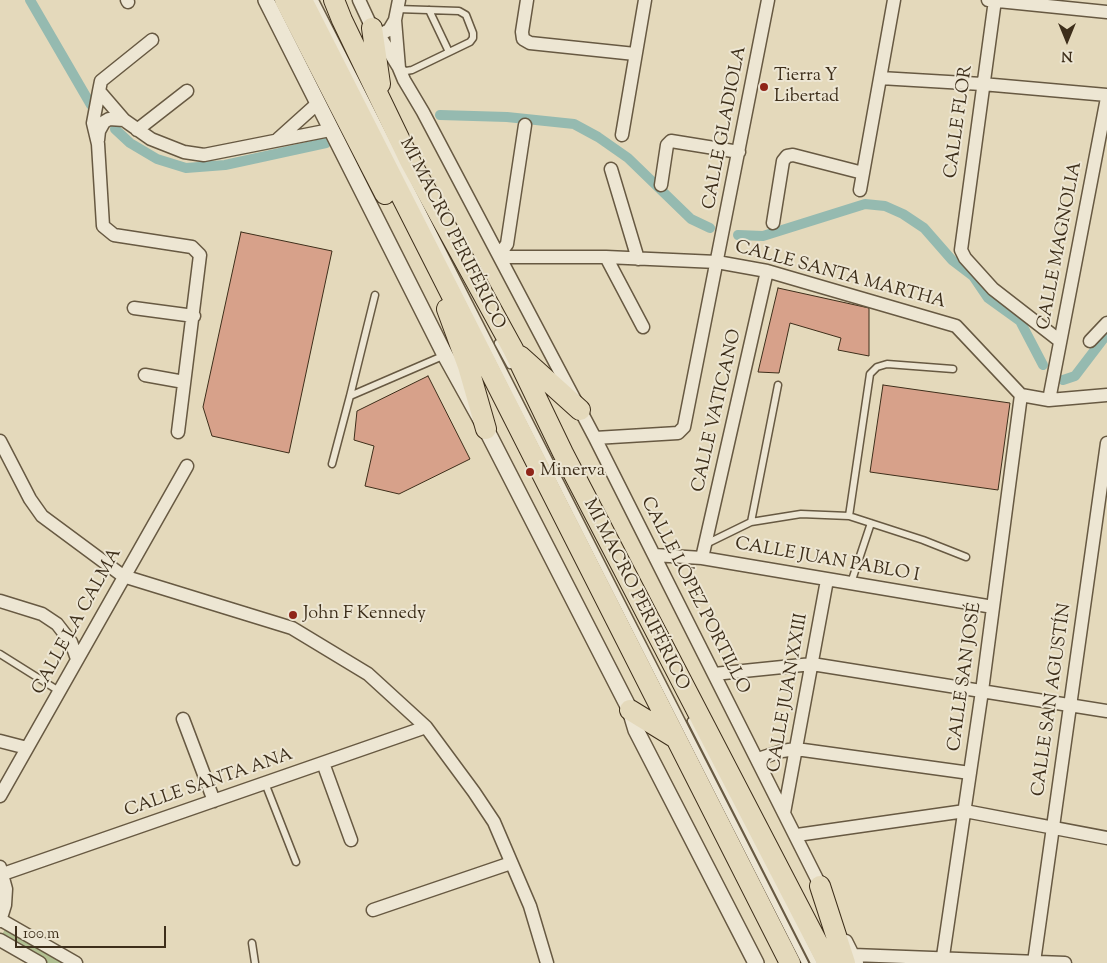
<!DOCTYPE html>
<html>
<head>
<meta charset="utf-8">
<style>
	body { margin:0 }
	#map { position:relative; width:1107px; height:963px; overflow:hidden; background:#e4d9bb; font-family:"Sorts Mill Goudy",serif }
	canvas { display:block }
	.north { position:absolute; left:1042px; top:15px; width:50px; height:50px; -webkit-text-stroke:4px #ede6d3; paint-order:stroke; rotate:180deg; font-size:14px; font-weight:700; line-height:20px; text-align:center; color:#3d2e1a }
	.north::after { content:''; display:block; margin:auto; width:18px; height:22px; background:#3d2e1a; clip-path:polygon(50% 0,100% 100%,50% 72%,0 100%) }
	.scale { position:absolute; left:15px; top:926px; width:151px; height:22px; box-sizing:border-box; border:2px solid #3d2e1a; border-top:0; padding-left:6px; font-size:15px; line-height:18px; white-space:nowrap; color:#3d2e1a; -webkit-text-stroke:4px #ede6d3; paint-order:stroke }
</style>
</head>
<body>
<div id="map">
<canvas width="1107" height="963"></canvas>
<div class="north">N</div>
<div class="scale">100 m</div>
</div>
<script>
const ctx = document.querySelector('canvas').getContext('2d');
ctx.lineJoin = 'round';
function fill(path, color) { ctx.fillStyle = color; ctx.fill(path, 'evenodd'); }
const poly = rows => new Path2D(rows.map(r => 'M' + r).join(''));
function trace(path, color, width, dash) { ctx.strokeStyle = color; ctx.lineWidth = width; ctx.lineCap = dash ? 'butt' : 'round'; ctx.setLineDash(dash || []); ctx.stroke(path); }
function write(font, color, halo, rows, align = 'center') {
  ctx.font = font + ' "Sorts Mill Goudy",serif'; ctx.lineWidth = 4; ctx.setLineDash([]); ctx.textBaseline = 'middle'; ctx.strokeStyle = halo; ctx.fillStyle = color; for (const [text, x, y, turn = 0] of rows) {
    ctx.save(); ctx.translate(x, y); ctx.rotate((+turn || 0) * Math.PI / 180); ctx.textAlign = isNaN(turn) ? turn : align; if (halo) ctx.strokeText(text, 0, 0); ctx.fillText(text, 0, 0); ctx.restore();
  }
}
const green = poly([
	[7,927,71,963,46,963,0,937]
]);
const canal = poly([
	[30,0,91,105],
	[440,115,507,117,574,124,598,137,628,158,691,219,710,228],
	[115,129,130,143,157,159,186,168,225,165,326,143],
	[738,235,763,236,865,204,885,206,903,214,924,228,952,260,973,276,988,298,1020,321,1043,365],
	[1063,380,1075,376,1107,334]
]);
const building = poly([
	[241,232,332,251,289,453,212,436,203,407,241,232],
	[778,288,869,308,869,356,838,350,841,338,790,323,779,373,758,372,778,288],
	[428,376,470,459,399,494,365,486,374,446,354,440,357,411,428,376],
	[883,385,1010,403,998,490,870,472,883,385]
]);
const service = poly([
	[315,0,805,963],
	[397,9,459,11,466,15,473,33,473,38,470,42,412,70,406,71,401,69],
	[429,10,449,52],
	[498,343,510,365],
	[350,396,375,295],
	[332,464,350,396,445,355],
	[849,516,870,374,877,367,887,364,953,369],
	[751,522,778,385],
	[706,544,751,522,801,514,849,516,923,540,966,557],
	[851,583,871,523],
	[0,654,59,691],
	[691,721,814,963],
	[265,783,296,862],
	[252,943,255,963]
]);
const minor = poly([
	[127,0,128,2],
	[359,0,372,28,379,35,389,30,395,20],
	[399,0,395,20,399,68,404,80,423,112,595,438,823,891],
	[527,0,522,32,523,39,530,43,635,54],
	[988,0,1107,12],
	[995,0,961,250,965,258,993,289,1060,341],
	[379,35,398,66],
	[152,40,101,81,99,91,124,120,151,139,184,152,204,155,330,130],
	[880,78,982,84,1107,95],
	[99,91,93,123,98,144,103,226,114,235,192,247,200,255,178,432],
	[137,130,187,91],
	[622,135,645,0],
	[278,139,318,103],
	[98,140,99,131,104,122,109,119,124,120],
	[611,169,638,259],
	[661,185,667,145,671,141,739,152],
	[860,190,894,0],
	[773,223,783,161,787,156,793,155,863,173],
	[499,255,507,244,525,125],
	[500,257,606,257,717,262,767,271,956,326,1021,395],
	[606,257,643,327],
	[134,308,194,316],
	[1090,341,1107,323],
	[145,375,184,382],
	[1021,395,1049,400,1107,395],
	[1049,400,1107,98],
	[595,438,678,433,684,427,768,0],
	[0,441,30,499,42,516,123,576,292,628,368,674,426,727,474,792,494,822,530,906,547,963],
	[654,555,702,558,993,607],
	[702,558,767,271],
	[0,601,42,614,57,624,71,642,77,659],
	[714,674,812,664,1107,711],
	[183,719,214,801],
	[0,741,27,748],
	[758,759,782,751,796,749,970,773],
	[323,763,351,840],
	[0,796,187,466],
	[784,813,827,580],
	[797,835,965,811,1107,838],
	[0,867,6,889,5,905,0,921],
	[3,874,426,727],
	[373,910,511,863],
	[1,920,76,963],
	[0,940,40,963],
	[846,941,857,963],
	[853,955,1065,963],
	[1034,962,1107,443],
	[942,963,982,691,1021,395]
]);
const tertiary = poly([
	[266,0,445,355,486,429,630,710,636,730,756,963]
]);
const trunk = poly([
	[285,0,385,194],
	[302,0,790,963],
	[334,0,342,20,410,161,513,349,563,453,828,963],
	[372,28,380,84],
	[447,309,468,366,486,429],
	[520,356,580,410],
	[630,710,674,737],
	[820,886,845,963]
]);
const markers = [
	[764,87,5,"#8f2418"],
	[530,472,5,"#8f2418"],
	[293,615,5,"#8f2418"]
];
const poiNames = [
	["Tierra Y",774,77],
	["Libertad",774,98],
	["Minerva",540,472],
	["John F Kennedy",303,615]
];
const streetNames = [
	["CALLE FLOR",960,122,-82],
	["CALLE GLADIOLA",726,128,-79],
	["MI MACRO PERIFÉRICO",451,234,63],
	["CALLE MAGNOLIA",1061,246,-79],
	["CALLE SANTA MARTHA",840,276,15],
	["CALLE VATICANO",718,411,-77],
	["CALLE JUAN PABLO I",827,561,10],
	["MI MACRO PERIFÉRICO",635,595,63],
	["CALLE LÓPEZ PORTILLO",694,596,63],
	["CALLE LA CALMA",78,622,-61],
	["CALLE SAN JOSÉ",966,677,-82],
	["CALLE JUAN XXIII",789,693,-80],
	["CALLE SAN AGUSTÍN",1053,700,-82],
	["CALLE SANTA ANA",209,784,-19]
];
fill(green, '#b2c092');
trace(canal, '#95bab0', 10);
fill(building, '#d7a18a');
trace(building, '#3d2e1a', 1);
trace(service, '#675942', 9);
trace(minor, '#675942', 15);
trace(tertiary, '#675942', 18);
trace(trunk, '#3d2e1a', 22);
trace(service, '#ede6d3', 6);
trace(minor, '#ede6d3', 12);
trace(tertiary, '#ede6d3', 15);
trace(trunk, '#e4d9bb', 20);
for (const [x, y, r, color] of markers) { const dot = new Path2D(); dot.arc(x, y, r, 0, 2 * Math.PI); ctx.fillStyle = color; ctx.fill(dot); trace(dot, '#ede6d3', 2); }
write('18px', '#3d2e1a', '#ede6d3', poiNames, 'left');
write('18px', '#3d2e1a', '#ede6d3', streetNames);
</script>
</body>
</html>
